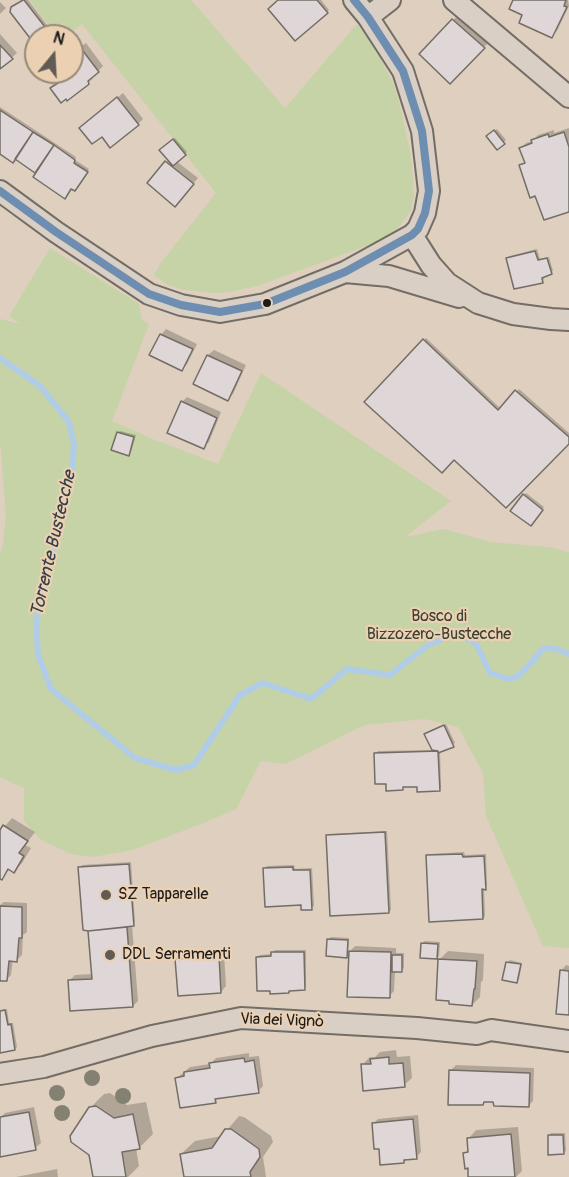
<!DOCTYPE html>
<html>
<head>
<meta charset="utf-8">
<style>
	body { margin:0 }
	#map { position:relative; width:569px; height:1177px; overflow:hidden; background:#decfbf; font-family:Pangolin,sans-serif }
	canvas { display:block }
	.north { position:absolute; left:24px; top:24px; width:60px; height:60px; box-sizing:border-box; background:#ebd0b2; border:2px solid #988876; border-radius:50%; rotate:18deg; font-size:16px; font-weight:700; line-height:24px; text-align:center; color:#1c1c1c }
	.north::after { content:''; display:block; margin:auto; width:21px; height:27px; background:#605b55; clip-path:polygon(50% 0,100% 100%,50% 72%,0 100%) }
</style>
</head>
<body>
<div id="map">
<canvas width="569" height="1177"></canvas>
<div class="north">N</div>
</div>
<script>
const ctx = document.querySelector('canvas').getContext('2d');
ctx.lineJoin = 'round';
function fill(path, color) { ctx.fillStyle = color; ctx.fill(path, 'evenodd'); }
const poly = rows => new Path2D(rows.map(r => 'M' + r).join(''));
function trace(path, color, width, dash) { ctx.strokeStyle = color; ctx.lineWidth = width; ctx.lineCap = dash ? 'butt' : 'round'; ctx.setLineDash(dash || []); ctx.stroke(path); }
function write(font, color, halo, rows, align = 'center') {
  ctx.font = font + ' Pangolin,sans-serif'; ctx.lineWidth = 4.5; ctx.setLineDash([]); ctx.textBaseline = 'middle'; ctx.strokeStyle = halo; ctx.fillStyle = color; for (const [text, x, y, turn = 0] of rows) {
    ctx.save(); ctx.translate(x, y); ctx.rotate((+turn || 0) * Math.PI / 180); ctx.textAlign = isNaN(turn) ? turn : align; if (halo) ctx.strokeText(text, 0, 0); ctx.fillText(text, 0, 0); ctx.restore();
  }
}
const green = poly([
	[29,0,191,0,285,108,356,25,361,25,380,57,393,83,400,105,411,157,414,196,411,210,396,231,386,238,372,244,260,285,230,292,210,293,180,289,168,285,154,275,160,264,216,193,82,24,66,36,57,36],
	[50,248,139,304,142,320,149,324,112,421,150,438,218,464,261,373,451,501,405,537,444,529,490,542,548,547,569,552,569,948,543,946,486,816,483,773,458,727,425,719,365,725,285,764,261,761,236,809,201,824,133,850,93,857,71,854,41,840,24,821,24,788,0,777,0,553,3,544,6,515,0,441,0,319,20,324,9,316]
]);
const shadow = poly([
	[24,0,28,0,53,33,49,36,36,36,36,44],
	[280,0,321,0,329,10,295,38],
	[515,0,568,0,569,6,557,31,551,36,524,15],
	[0,2,6,8,0,14],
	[458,15,489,42,450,82,421,54],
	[0,34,17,53,0,68],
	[86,43,103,66,93,76,93,78,87,84,66,97,59,82,52,72,72,72,72,53],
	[123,93,143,119,138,124,102,135,86,123],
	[0,107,76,157,75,160,89,169,77,187,37,172,16,158,0,152],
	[569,128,569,210,536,194,521,166,526,161,521,148,526,143,533,141,538,135,554,130,554,133],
	[497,129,506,140,498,148,490,134],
	[175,138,187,152,176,161,198,178,180,199,149,183,169,159,161,150],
	[537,249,540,259,549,257,553,271,543,276,544,279,542,281,507,258,510,256],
	[166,329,197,344,187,364,182,369,161,335],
	[426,338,501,409,519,389,569,433,569,442,454,458,366,402],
	[214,350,246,365,233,394,228,399,195,384,208,355],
	[187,397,221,412,209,442,203,447,182,402],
	[120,431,136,435,131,452,129,454,118,433],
	[526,493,544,507,533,522,524,495],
	[446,724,455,743,440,751,441,787,439,790,419,785,405,787,402,789,387,782,376,754,378,751,433,750,426,734],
	[12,818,35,832,25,845,31,848,22,863,14,871,10,869,2,878,0,877,0,832],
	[387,831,391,910,389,912,327,836,329,834],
	[464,852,465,855,486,854,487,886,484,888,485,916,483,918,428,856,430,854],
	[131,862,135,922,132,925,138,1001,133,1006,69,981,75,975,93,974,90,930,80,868,82,865],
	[294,865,295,869,312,868,314,906,311,908,302,903,265,869,267,866],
	[4,902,27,903,27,932,23,935,22,955,17,960,13,959,11,975,6,980,0,980,0,905],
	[331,937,349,938,348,953,355,946,396,948,396,953,404,953,404,968,401,971,395,971,394,991,389,996,350,952,346,956,328,939],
	[425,941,440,942,439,956,437,958,422,943],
	[275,950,306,950,306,986,304,988,291,989,289,992,257,957,260,955,273,954],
	[448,951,484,954,483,980,481,982,480,997,472,1005,440,959],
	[224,952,226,986,221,992,177,960,182,954],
	[510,960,522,963,519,979,516,982,508,962],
	[566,965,569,966,569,1014,561,971],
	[7,1009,9,1023,13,1023,17,1047,15,1049,0,1051,0,1010],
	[396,1050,397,1057,410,1056,412,1078,404,1085,362,1065,370,1057,375,1057,380,1052],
	[249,1053,249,1057,259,1056,263,1086,258,1091,219,1097,215,1101,177,1078,190,1067,210,1064,216,1058],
	[456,1065,534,1068,533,1101,528,1106,494,1100,451,1070],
	[110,1093,127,1105,146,1102,153,1134,139,1148,136,1148,139,1166,128,1177,94,1177,90,1108,104,1094],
	[34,1107,41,1143,35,1148,0,1155,0,1118,5,1113],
	[418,1115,421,1152,416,1157,407,1158,404,1161,380,1147,373,1124,378,1119],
	[239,1116,244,1117,271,1136,273,1142,263,1157,266,1177,185,1177,181,1154,195,1141,222,1136],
	[518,1127,522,1171,516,1177,470,1177,469,1167,465,1153,470,1148,469,1138,476,1130],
	[551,1133,565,1133,566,1151,563,1153,549,1136],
	[57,1169,58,1177,16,1177]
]);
const stream = poly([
	[0,358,40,386,69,422,74,445,71,483,36,620,38,655,51,689,135,758,176,770,194,765,240,695,263,683,311,699,347,669,390,675,428,645,458,634,476,644,490,673,508,679,519,676,543,649,554,648,569,654]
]);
const building = poly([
	[23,0,24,0,52,36,36,36,36,46,10,12,11,7,23,0],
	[278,0,317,0,328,13,295,41,268,9,278,0],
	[513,0,566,0,564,6,567,7,552,38,519,23,522,15,509,9,513,0],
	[452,19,485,48,450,84,419,54,452,19],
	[0,45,13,59,0,69,0,45],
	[80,47,99,72,88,81,89,84,88,85,67,101,66,99,61,103,50,88,58,83,50,72,72,72,72,53,80,47],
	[117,97,139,125,110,148,102,137,92,144,79,128,117,97],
	[0,110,33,132,13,163,0,154,0,110],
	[494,130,505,144,497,150,486,136,494,130],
	[33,132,54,145,35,173,15,159,33,132],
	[564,132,569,147,569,212,544,220,535,196,530,198,519,165,525,163,519,148,532,143,531,140,548,134,549,137,564,132],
	[173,139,186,155,173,166,159,150,173,139],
	[54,145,75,160,74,163,88,172,75,191,71,189,65,199,33,177,54,145],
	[165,161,194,184,175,207,147,183,165,161],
	[535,251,538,260,547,258,552,274,542,278,543,283,514,289,506,258,535,251],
	[160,334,193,349,182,371,149,355,160,334],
	[423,339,498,410,515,390,569,437,569,444,506,508,454,460,442,473,364,402,423,339],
	[207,355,242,371,228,401,193,384,207,355],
	[181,401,217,418,204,449,167,433,181,401],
	[117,432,134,437,129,456,111,450,117,432],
	[523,494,543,510,531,526,510,511,523,494],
	[444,725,454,747,438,753,438,751,432,750,424,734,444,725],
	[438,751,440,791,417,792,417,787,403,787,403,790,386,791,386,784,375,784,374,753,438,751],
	[3,825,28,841,19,853,24,856,14,873,8,869,2,880,0,879,0,830,3,825],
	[385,832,389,913,330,916,326,835,385,832],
	[462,854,463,857,484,856,486,890,482,889,483,919,429,922,426,855,462,854],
	[129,864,134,926,88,931,83,930,78,867,129,864],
	[293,867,293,870,310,870,312,910,301,910,301,905,265,907,263,868,293,867],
	[0,906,22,907,22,938,19,938,17,962,9,961,7,981,0,981,0,906],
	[127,927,133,1007,70,1011,68,980,92,979,88,931,127,927],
	[327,939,348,940,347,958,326,956,327,939],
	[421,943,438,944,437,959,420,958,421,943],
	[349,951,391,952,390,998,347,997,349,951],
	[271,952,304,952,305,990,289,991,289,993,270,994,270,991,257,991,256,957,271,956,271,952],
	[392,955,402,955,402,972,392,972,392,955],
	[219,956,221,993,178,996,175,959,219,956],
	[438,959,477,961,475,989,474,989,472,1006,449,1004,449,1001,436,1000,438,959],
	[506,962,521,964,517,983,502,980,506,962],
	[560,970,569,971,569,1015,556,1014,560,970],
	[5,1010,8,1025,11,1024,15,1050,0,1053,0,1011,5,1010],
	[389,1057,389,1064,403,1063,405,1087,363,1091,361,1064,371,1064,370,1059,389,1057],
	[244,1058,245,1062,254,1060,259,1093,215,1099,216,1103,180,1108,175,1078,184,1076,184,1072,210,1068,209,1063,244,1058],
	[449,1070,530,1073,529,1107,494,1106,493,1102,484,1102,483,1105,448,1105,449,1070],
	[96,1106,114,1118,133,1114,140,1149,122,1152,126,1177,93,1177,89,1155,71,1142,70,1136,89,1107,96,1106],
	[29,1112,36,1150,0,1157,0,1117,29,1112],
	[413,1119,417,1159,404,1160,404,1163,380,1165,379,1149,374,1149,372,1123,413,1119],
	[225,1129,231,1129,259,1149,260,1157,250,1172,251,1177,184,1177,180,1154,212,1148,225,1129],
	[511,1134,515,1177,468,1177,468,1168,465,1169,463,1153,468,1152,467,1138,511,1134],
	[548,1135,563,1135,564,1154,548,1155,548,1135]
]);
const minor = poly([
	[454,0,569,97],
	[368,17,390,0],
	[0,191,56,232,149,294,181,305,220,312,265,304,345,272,412,235,418,229,425,213,429,191,422,131,403,71,368,17,354,0],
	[412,235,431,265,447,283,478,303,513,314,551,319,569,320],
	[345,272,389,276,459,297],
	[0,1074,44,1067,152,1036,241,1018,417,1028,477,1034,491,1030,569,1041]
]);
const bus1 = poly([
	[0,191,56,232,149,294,181,305,220,312,265,304,345,272,412,235,418,229,425,213,429,191,422,131,403,71,368,17,354,0]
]);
const trees = [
	[92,1078],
	[57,1093],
	[123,1096],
	[62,1113]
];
const markers = [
	[267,303,5,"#1c1c1c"],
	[106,895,6,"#605b55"],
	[110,955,6,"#605b55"]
];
const parkNames = [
	["Bosco di",439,617],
	["Bizzozero-Bustecche",439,635]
];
const poiNames = [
	["SZ Tapparelle",118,895],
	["DDL Serramenti",122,955]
];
const streetNames = [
	["Via dei Vignò",282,1021,2]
];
const waterNames = [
	["Torrente Bustecche",54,544,-77]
];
fill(green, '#c6d3a6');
fill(shadow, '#0003');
trace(stream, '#b0cce6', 6);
fill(building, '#dfd6d7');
trace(building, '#736d65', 1.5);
trace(minor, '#736d65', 24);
trace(minor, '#d9cfc4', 20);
trace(bus1, '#6d8eb0', 8);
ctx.fillStyle = '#848172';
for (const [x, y] of trees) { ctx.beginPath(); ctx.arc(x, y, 8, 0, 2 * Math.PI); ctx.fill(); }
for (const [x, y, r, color] of markers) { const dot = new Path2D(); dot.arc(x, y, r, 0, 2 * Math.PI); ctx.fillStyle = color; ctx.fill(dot); trace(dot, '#ebd0b2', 2); }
write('16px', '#3a4133', '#ebd0b2', parkNames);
write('16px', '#1c1c1c', '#ebd0b2', poiNames, 'left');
write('16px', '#1c1c1c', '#ebd0b2', streetNames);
write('italic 18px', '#363f48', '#ebd0b2', waterNames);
</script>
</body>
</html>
